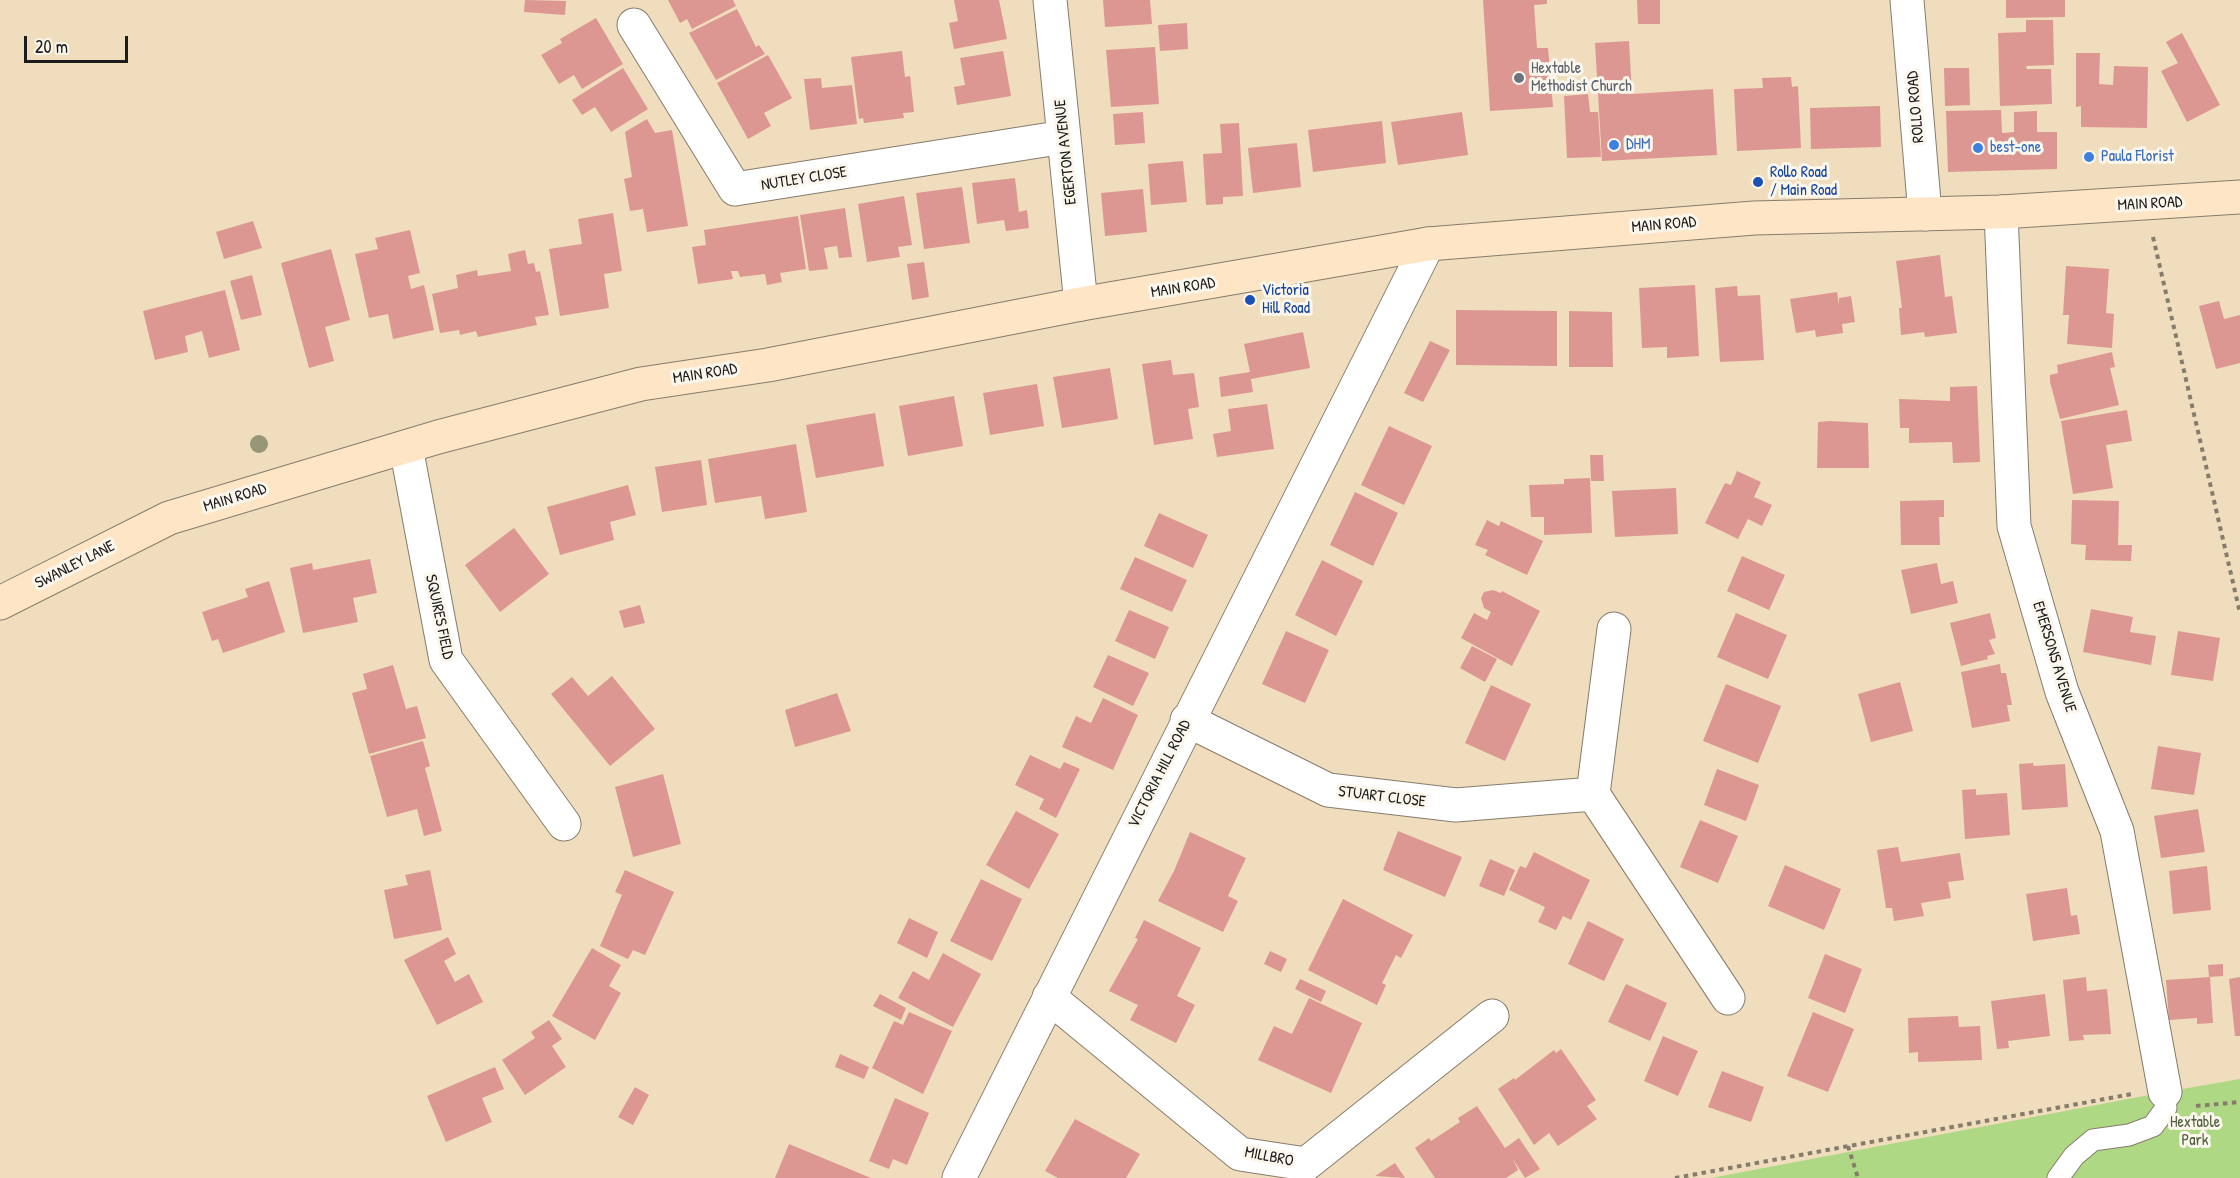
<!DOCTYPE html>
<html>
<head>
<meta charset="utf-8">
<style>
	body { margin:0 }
	#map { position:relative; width:2240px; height:1178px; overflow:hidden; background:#f0ddbd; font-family:"Patrick Hand",sans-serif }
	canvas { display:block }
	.scale { position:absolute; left:24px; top:36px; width:104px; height:27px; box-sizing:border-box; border:3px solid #1c1c1c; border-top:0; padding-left:8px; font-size:18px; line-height:21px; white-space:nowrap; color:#1c1c1c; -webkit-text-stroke:4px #fbf7ec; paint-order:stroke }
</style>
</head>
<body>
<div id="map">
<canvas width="2240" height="1178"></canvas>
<div class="scale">20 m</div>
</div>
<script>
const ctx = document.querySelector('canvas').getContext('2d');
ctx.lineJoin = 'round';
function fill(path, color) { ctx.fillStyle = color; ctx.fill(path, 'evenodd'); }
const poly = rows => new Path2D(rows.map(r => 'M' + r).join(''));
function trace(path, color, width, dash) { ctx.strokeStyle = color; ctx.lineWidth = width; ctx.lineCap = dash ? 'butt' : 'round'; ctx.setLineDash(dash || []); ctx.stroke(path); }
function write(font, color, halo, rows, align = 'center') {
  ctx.font = font + ' "Patrick Hand",sans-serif'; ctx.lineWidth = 6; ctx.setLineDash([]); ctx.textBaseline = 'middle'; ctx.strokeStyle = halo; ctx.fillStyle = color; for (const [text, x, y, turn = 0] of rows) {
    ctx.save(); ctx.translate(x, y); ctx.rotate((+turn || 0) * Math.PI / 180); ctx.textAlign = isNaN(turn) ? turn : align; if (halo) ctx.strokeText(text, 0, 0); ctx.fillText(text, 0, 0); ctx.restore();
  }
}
const green = poly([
	[2240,1079,2240,1178,1711,1178,2165,1092]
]);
const building = poly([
	[525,0,566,1,565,15,524,12],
	[668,0,733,0,736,6,692,29,687,19,680,23],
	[954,0,999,0,1007,39,954,49,949,23,958,21],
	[1103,0,1150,0,1152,24,1105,27],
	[1483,0,1547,0,1547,4,1534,5,1537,48,1548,48,1553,107,1490,111],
	[1637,0,1660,0,1660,24,1638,24],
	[2006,0,2065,0,2065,17,2006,18],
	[737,9,756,47,759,45,765,54,716,80,689,33],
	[596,18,623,64,582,89,574,75,559,84,541,55,562,43,560,39],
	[2026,20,2053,20,2054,65,2026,66,2027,69,2051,69,2052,104,2000,106,1998,33,2026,32],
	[1187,23,1188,49,1160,51,1158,25],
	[2182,33,2220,105,2187,122,2161,71,2178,63,2166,42],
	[1629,41,1632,94,1713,89,1717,155,1602,161,1595,43],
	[1155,47,1159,104,1111,107,1106,50],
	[902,51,905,77,910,76,914,112,903,113,904,118,864,123,863,118,859,119,851,57],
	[1003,51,1011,96,957,105,954,87,965,85,960,58],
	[2076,53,2100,53,2099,84,2113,85,2114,66,2148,67,2147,128,2081,127,2081,106,2076,107],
	[768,55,792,98,764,113,771,126,748,139,717,83],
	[623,68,648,109,611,132,595,107,582,115,572,100],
	[1944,68,1969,68,1970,105,1945,106],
	[1791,77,1792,87,1798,86,1801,148,1737,151,1734,89,1763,88,1762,78],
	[821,78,822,88,852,85,857,124,810,130,804,79],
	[1588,94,1590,112,1598,112,1601,157,1567,158,1564,96],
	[1880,106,1881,147,1811,149,1810,108],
	[2001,110,2002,133,2014,132,2014,112,2037,111,2037,132,2057,132,2057,169,1948,172,1946,111],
	[1143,112,1145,143,1115,145,1113,114],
	[1462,112,1468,155,1398,165,1391,122],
	[647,119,655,133,672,130,688,226,647,232,643,209,630,211,624,179,632,177,625,132],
	[1382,121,1386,163,1313,172,1308,130],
	[1239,123,1243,196,1223,197,1223,204,1206,205,1203,154,1222,153,1220,124],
	[1297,143,1301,187,1253,193,1248,148],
	[1183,161,1187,202,1151,205,1148,164],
	[1015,178,1019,212,1027,210,1029,228,1006,231,1004,220,977,224,972,183],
	[962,187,970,243,924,249,916,193],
	[1143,189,1147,232,1105,236,1101,193],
	[904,196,912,245,898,247,900,257,867,262,858,204],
	[845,208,852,257,839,258,837,246,824,248,828,269,809,271,800,215],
	[613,213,622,271,604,274,609,308,560,316,549,249,582,244,578,219],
	[798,216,806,269,780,273,782,282,767,285,765,274,740,277,738,271,731,271,733,279,698,284,692,247,706,245,704,230],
	[253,221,262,248,224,259,216,232],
	[410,230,420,273,408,276,411,289,424,285,434,330,393,339,388,314,369,318,355,254,378,249,375,238],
	[331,249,350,320,325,327,334,361,309,368,281,263],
	[525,250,528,264,534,263,536,272,540,271,549,315,535,317,537,325,478,337,476,331,460,335,459,330,440,333,432,294,458,288,456,275,477,270,478,276,511,271,508,254],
	[1940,255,1945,297,1952,296,1957,333,1925,337,1924,332,1901,335,1899,308,1902,308,1896,261],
	[924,262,929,297,912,300,907,264],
	[2066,266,2109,269,2106,313,2114,314,2112,348,2067,344,2069,315,2063,315],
	[252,275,262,315,241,320,230,281],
	[1695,285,1699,356,1667,358,1667,347,1642,348,1639,288],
	[1737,286,1738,296,1760,295,1764,360,1720,362,1715,288],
	[225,290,240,350,209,358,202,331,185,336,188,352,155,360,143,311],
	[1837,292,1839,305,1839,298,1851,296,1855,322,1842,324,1843,333,1816,337,1815,330,1796,333,1790,299],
	[2219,301,2224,319,2240,315,2240,363,2216,369,2199,306],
	[1456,310,1557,311,1557,366,1456,365],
	[1569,311,1612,312,1613,367,1569,367],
	[1303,332,1310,368,1251,379,1253,392,1221,397,1219,377,1250,372,1244,344],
	[1430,341,1450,350,1423,402,1404,393],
	[2112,352,2115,367,2110,368,2119,405,2060,419,2050,382,2050,375,2058,373,2057,365],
	[1171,360,1173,375,1194,373,1199,407,1188,409,1193,439,1154,445,1142,364],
	[1110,368,1118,419,1062,428,1053,377],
	[1037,384,1044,426,990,435,983,393],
	[1977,386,1980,462,1953,463,1952,442,1909,443,1909,428,1900,428,1899,399,1950,401,1950,387],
	[954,396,963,446,908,456,899,406],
	[1267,404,1274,449,1217,457,1213,434,1231,431,1228,409],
	[2127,410,2132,441,2106,445,2113,488,2073,494,2061,421],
	[875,413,884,466,816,478,806,425],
	[1830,421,1868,423,1869,468,1817,468,1818,422],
	[1389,426,1432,446,1404,505,1361,485],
	[796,444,807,512,765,519,761,496,715,503,708,459],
	[1590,455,1603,455,1604,481,1591,481],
	[701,460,707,505,662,512,655,467],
	[1737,471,1761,482,1754,497,1772,505,1762,526,1748,519,1738,539,1705,523,1725,483,1731,485],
	[1590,478,1592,533,1544,535,1544,517,1531,517,1529,485,1564,484,1564,479],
	[628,485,636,515,610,522,614,540,560,555,547,507],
	[1676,488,1678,534,1615,537,1612,491],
	[1355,492,1398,513,1373,566,1330,545],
	[1944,500,1944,517,1939,517,1940,545,1901,545,1900,501],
	[2072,500,2119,501,2118,545,2132,545,2131,561,2085,560,2086,545,2071,544],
	[1159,513,1208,535,1193,568,1144,546],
	[1487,520,1499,526,1501,521,1543,541,1527,575,1485,555,1488,550,1475,545],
	[514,528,549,574,500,612,465,565],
	[1742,556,1785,575,1769,610,1727,591],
	[1135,557,1187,580,1172,612,1120,589],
	[370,559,377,593,353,598,358,622,303,633,290,568,312,563,313,570],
	[1322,560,1363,581,1336,636,1295,615],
	[1937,563,1941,584,1953,581,1958,603,1911,614,1901,570],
	[269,581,285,632,223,653,218,639,212,641,202,612,248,597,245,589],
	[1493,590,1501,593,1502,591,1540,611,1512,666,1461,638,1474,613,1487,620,1491,612,1484,608,1481,598,1484,592],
	[640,605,645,623,624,628,619,611],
	[2091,609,2133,617,2130,632,2156,636,2151,665,2083,652],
	[1129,610,1169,627,1155,659,1115,641],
	[1736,613,1787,635,1768,679,1717,657],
	[1990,613,1996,638,1989,640,1995,654,1987,656,1988,659,1961,666,1950,623],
	[1286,631,1329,650,1305,703,1262,684],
	[2178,631,2220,638,2213,681,2171,675],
	[1472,646,1497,659,1485,682,1460,668],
	[1108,655,1149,673,1133,706,1093,687],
	[2000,664,2001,673,2006,673,2012,705,2007,705,2010,721,1972,728,1961,672],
	[393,665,406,709,417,706,426,738,369,754,352,693,367,689,363,674],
	[612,676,655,729,610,766,551,694,572,677,588,696],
	[1900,682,1913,731,1871,742,1858,694],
	[1726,684,1781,706,1758,763,1703,741],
	[1491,685,1531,704,1505,761,1465,743],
	[837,693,851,731,795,747,785,710],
	[1103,698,1138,715,1113,770,1062,747,1076,716,1091,723],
	[423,741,430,766,425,768,442,831,424,836,417,809,387,817,370,756],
	[2158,746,2201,753,2194,795,2151,789],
	[1030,755,1060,769,1064,762,1080,769,1056,818,1039,809,1044,799,1015,785],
	[2033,763,2034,766,2065,764,2068,807,2022,810,2019,764],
	[1717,769,1759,785,1746,821,1704,805],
	[663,774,681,844,633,857,615,787],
	[1976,789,1976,795,2007,793,2010,835,1965,839,1962,790],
	[2198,809,2205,852,2161,858,2154,816],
	[1016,811,1059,834,1029,889,986,865],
	[1700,820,1738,836,1718,883,1680,867],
	[1398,831,1462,857,1445,897,1383,870],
	[1190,832,1246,858,1228,896,1238,901,1223,932,1158,901,1174,871],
	[1898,847,1901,862,1960,853,1964,880,1948,882,1951,898,1921,903,1924,916,1894,921,1892,908,1886,908,1877,850],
	[1534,852,1590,880,1571,920,1563,916,1556,930,1538,922,1545,907,1509,890,1520,866,1526,868],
	[1490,859,1515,870,1504,896,1479,886],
	[1785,865,1841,889,1824,930,1768,906],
	[2207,866,2211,910,2173,914,2169,871],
	[430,870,442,930,394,939,384,890,408,885,405,875],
	[625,870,674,892,645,955,633,950,628,959,600,946,622,895,615,892],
	[981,879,1022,899,992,961,950,941],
	[2067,888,2071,916,2077,915,2080,934,2033,941,2026,894],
	[1343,899,1413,935,1401,958,1396,955,1382,983,1386,985,1377,1005,1308,970],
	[909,918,938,932,927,958,897,943],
	[1144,920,1201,948,1177,996,1195,1005,1176,1043,1130,1020,1138,1005,1109,991,1138,939,1135,938],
	[1588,921,1624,939,1604,981,1568,964],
	[448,937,456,954,444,961,455,982,469,974,483,1002,437,1025,404,960],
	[592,948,621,965,609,986,621,993,595,1040,552,1016],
	[1270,951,1287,959,1281,972,1264,964],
	[943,953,981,974,953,1027,898,998,913,971,929,980],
	[1825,954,1862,969,1845,1013,1808,998],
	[2223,964,2223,976,2209,977,2208,965],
	[2086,977,2087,991,2107,989,2111,1034,2083,1035,2084,1040,2069,1041,2063,980],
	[2210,977,2213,1023,2197,1024,2197,1018,2169,1020,2166,980],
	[2240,977,2240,1036,2235,1036,2229,979],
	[1300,979,1326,991,1321,1002,1295,989],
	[1626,984,1667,1003,1650,1041,1608,1022],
	[880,994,906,1008,901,1020,873,1006],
	[2045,994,2050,1036,2008,1041,2009,1048,1997,1049,1991,1001],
	[1309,998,1362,1023,1331,1093,1258,1060,1274,1026,1292,1034],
	[909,1012,952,1031,923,1094,872,1068,894,1021,903,1025],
	[1813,1012,1854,1029,1828,1092,1787,1076],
	[1958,1016,1959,1027,1980,1026,1982,1060,1918,1062,1918,1052,1909,1053,1908,1018],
	[549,1020,562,1039,552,1046,566,1067,525,1095,502,1060,535,1038,531,1032],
	[1663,1036,1698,1051,1678,1096,1644,1081],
	[1561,1049,1596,1100,1587,1106,1597,1119,1558,1146,1549,1133,1534,1145,1498,1089,1514,1078,1515,1080,1554,1050,1556,1053],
	[840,1054,869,1067,864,1079,835,1067],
	[495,1067,504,1089,482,1098,492,1122,446,1142,427,1096],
	[1722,1071,1764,1087,1751,1122,1708,1107],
	[635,1087,649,1095,633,1125,618,1117],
	[895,1098,929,1113,907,1165,893,1159,889,1169,869,1161],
	[1477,1106,1505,1148,1519,1138,1540,1169,1525,1178,1513,1159,1518,1170,1506,1178,1435,1178,1415,1148,1429,1138,1431,1141,1460,1122,1458,1118],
	[1075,1119,1140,1154,1126,1178,1058,1178,1045,1171],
	[789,1144,871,1178,775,1178],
	[1395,1163,1405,1178,1375,1176]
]);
const path = poly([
	[2153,237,2240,613],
	[2196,1106,2240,1102],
	[1848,1146,1858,1178],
	[1675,1178,2132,1094]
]);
const service = poly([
	[2058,1178,2074,1156,2093,1140,2129,1135,2153,1126,2166,1108,2164,1088]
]);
const minor = poly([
	[1050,0,1081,304],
	[1907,0,1925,214],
	[634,25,735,189,1064,137],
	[2001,212,2014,526,2062,692,2117,831,2165,1092],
	[406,447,446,660,564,824],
	[1187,720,1328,790,1456,805,1593,794,1728,998],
	[1593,794,1614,629],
	[1049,997,1240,1154,1306,1164,1492,1016],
	[959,1178,1428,244]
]);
const secondary = poly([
	[0,603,169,518,438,437,641,384,768,365,1081,304,1428,244,1754,218,2001,212,2240,197]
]);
const trees = [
	[259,444]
];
const markers = [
	[1519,78,6,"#6b7280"],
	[1614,145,6,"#3f7fe0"],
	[1978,148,6,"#3f7fe0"],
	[2089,157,6,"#3f7fe0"],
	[1758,182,6,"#1a4fb4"],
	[1250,300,6,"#1a4fb4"]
];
const worshipNames = [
	["Hextable",1531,69],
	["Methodist Church",1531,87]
];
const streetNames = [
	["ROLLO ROAD",1916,107,-95],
	["EGERTON AVENUE",1066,152,-96],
	["NUTLEY CLOSE",804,179,-9],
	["MAIN ROAD",2150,204,-3],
	["MAIN ROAD",1664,225,-5],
	["MAIN ROAD",1183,288,-9],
	["MAIN ROAD",705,374,-9],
	["MAIN ROAD",235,498,-17],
	["SWANLEY LANE",75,565,-27],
	["SQUIRES FIELD",439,617,78],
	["EMERSONS AVENUE",2054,657,73],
	["VICTORIA HILL ROAD",1160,774,-63],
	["STUART CLOSE",1382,797,7],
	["MILLBRO",1269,1157,11]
];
const shopNames = [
	["DHM",1626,145],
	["best-one",1990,148],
	["Paula Florist",2101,157]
];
const transitNames = [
	["Rollo Road",1770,173],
	["/ Main Road",1770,191],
	["Victoria",1262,291],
	["Hill Road",1262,309]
];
const parkNames = [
	["Hextable",2195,1123],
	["Park",2195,1141]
];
fill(green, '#aed884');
fill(building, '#dc9792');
trace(service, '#867c6c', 23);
trace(minor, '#867c6c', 35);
trace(secondary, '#867c6c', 35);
trace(path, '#867c6c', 4, [4.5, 4.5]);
trace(service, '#fff', 21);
trace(minor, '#fff', 33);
trace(secondary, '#fee5c5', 33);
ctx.fillStyle = '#979778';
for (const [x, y] of trees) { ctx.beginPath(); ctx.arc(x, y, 9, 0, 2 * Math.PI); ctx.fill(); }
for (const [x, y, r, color] of markers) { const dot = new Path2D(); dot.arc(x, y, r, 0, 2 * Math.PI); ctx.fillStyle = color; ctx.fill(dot); trace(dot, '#fbf7ec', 2); }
write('16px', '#5b616d', '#fbf7ec', worshipNames, 'left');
write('16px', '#1c1c1c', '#fbf7ec', streetNames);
write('16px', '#366cbe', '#fbf7ec', shopNames, 'left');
write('16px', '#164399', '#fbf7ec', transitNames, 'left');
write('16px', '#4f5e40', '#fbf7ec', parkNames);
</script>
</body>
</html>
